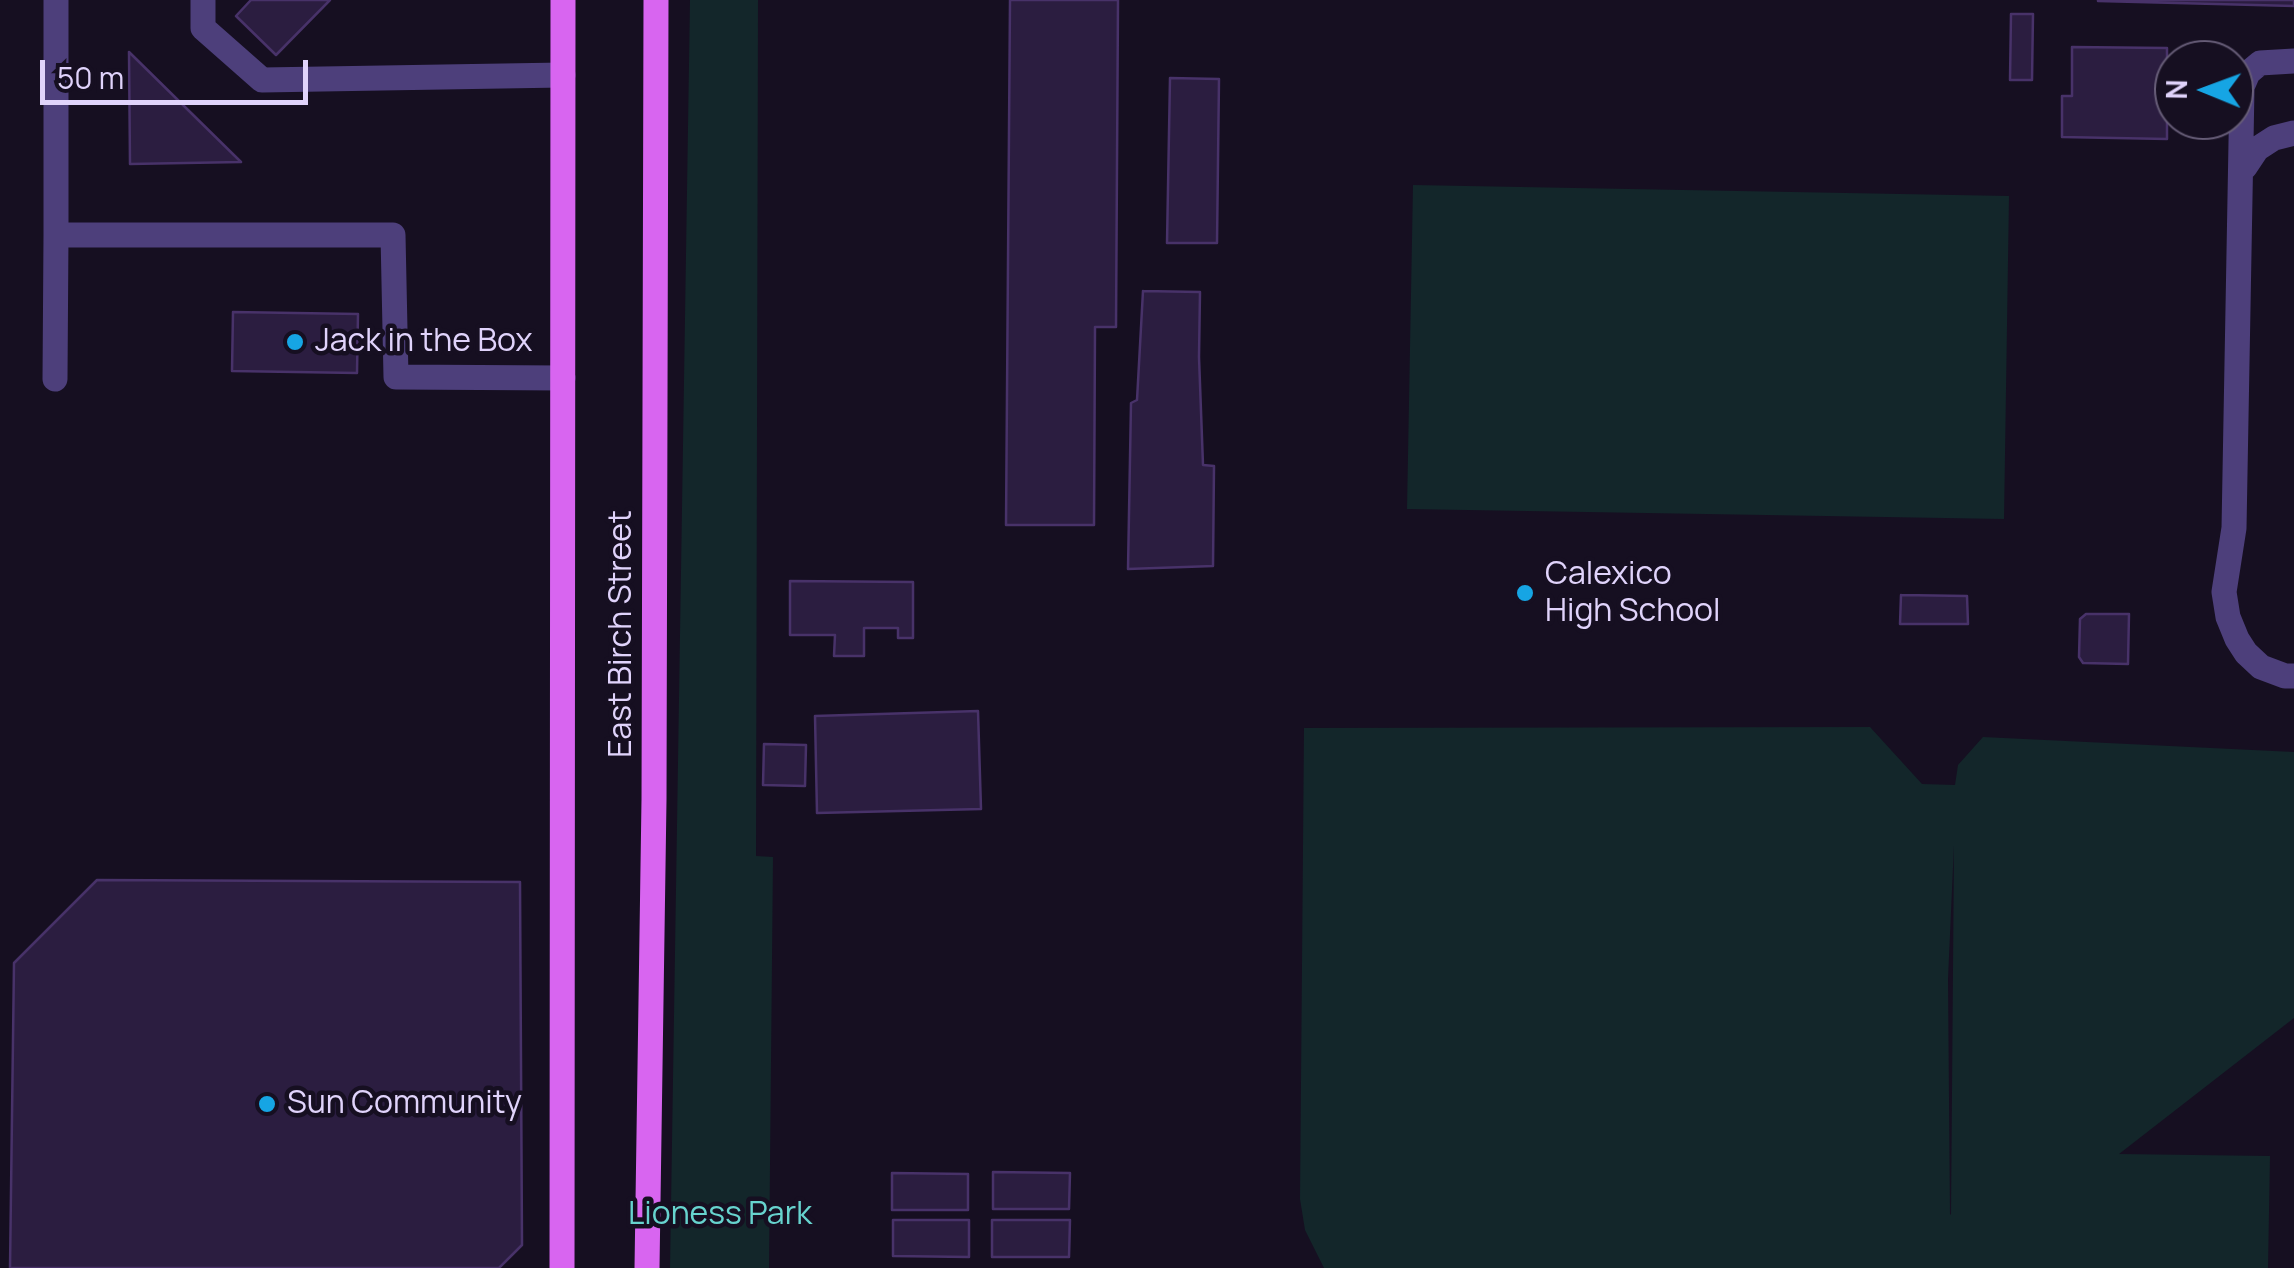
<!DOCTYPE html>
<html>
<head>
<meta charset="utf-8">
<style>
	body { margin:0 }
	#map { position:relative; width:2294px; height:1268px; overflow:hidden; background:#160f21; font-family:Manrope,sans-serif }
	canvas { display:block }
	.north { position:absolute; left:2154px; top:40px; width:100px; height:100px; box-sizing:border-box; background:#160f21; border:2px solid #675d78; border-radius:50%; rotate:271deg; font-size:28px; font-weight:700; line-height:40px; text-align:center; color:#e0d3fb }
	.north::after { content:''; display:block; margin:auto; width:35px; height:45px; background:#16a5e4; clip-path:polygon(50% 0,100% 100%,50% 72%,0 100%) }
	.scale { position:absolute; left:40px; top:60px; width:268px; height:45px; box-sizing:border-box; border:5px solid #e0d3fb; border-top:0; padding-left:12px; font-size:30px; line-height:35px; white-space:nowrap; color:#e0d3fb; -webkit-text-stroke:8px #160f21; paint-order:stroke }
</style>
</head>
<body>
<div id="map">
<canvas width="2294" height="1268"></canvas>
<div class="north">N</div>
<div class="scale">50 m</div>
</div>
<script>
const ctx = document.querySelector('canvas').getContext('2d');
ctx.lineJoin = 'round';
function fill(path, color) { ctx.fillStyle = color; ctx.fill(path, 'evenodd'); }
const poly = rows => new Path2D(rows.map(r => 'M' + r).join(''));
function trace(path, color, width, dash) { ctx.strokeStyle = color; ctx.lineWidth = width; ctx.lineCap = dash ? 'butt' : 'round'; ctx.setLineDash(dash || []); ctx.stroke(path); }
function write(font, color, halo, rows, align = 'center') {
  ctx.font = font + ' Manrope,sans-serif'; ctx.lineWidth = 9; ctx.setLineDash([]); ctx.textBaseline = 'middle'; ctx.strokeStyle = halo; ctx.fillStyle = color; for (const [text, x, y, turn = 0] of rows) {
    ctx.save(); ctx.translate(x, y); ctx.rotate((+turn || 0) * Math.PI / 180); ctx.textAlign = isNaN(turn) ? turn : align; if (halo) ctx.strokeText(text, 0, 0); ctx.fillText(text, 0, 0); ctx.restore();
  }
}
const green = poly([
	[690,0,758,0,756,856,773,857,769,1268,670,1268],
	[1413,185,2009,196,2004,519,1407,509],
	[1870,727,1922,784,1955,785,1958,765,1983,737,2294,752,2294,1018,2119,1154,2270,1156,2268,1268,1324,1268,1305,1230,1300,1199,1304,728],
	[1954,845,1951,1214,1950,1215,1948,979]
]);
const building = poly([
	[251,0,330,0,276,55,236,16,251,0],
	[1010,0,1118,0,1116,327,1095,327,1094,525,1006,525,1010,0],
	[2098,0,2294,0,2294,6,2098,1,2098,0],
	[2011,14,2033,14,2032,80,2010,80,2011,14],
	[2072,47,2167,48,2167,139,2062,137,2062,96,2072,96,2072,47],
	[129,52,241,162,130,164,129,52],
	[1170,78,1219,79,1217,243,1167,243,1170,78],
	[1143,291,1200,292,1199,357,1203,465,1214,466,1213,566,1128,569,1131,403,1137,400,1143,291],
	[233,312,358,314,357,373,232,371,233,312],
	[790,581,913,582,913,638,898,638,898,628,864,628,864,656,834,656,835,635,790,635,790,581],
	[1901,595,1967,596,1968,624,1900,624,1901,595],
	[2086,614,2129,614,2128,664,2083,663,2079,657,2080,619,2086,614],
	[978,711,981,809,817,813,815,716,978,711],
	[764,744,806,745,805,786,763,785,764,744],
	[97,880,520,882,522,1245,499,1268,10,1268,14,963,97,880],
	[993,1172,1070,1173,1069,1209,993,1209,993,1172],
	[892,1173,968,1174,968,1210,892,1210,892,1173],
	[893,1220,969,1220,969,1257,893,1256,893,1220],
	[992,1220,1070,1220,1069,1257,992,1257,992,1220]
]);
const minor = poly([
	[56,0,56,235,393,235,396,377,563,378],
	[203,0,203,28,262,80,563,75],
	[2294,61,2260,63,2248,73,2242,87,2234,528,2224,592,2228,617,2237,639,2246,653,2261,667,2285,676,2294,676],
	[2241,167,2245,167,2257,149,2274,138,2294,133],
	[55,379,56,235]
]);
const major = poly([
	[562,1268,563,0],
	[647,1268,654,800,656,0]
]);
const markers = [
	[295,342,10,"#16a5e4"],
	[1525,593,10,"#16a5e4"],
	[267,1104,10,"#16a5e4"]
];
const poiNames = [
	["Jack in the Box",315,342],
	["Calexico",1545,575],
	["High School",1545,612],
	["Sun Community",287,1104]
];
const streetNames = [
	["East Birch Street",622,634,-90]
];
const parkNames = [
	["Lioness Park",720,1215]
];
fill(green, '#13262a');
fill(building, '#2b1d40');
trace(building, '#483269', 2.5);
trace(minor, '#4d3f7b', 25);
trace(major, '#d865f0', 25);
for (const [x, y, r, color] of markers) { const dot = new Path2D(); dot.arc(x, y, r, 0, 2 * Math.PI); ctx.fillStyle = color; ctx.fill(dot); trace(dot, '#160f21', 4); }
write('32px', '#e0d3fb', '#160f21', poiNames, 'left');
write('32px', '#e0d3fb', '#160f21', streetNames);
write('32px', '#67d3ce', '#160f21', parkNames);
</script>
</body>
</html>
